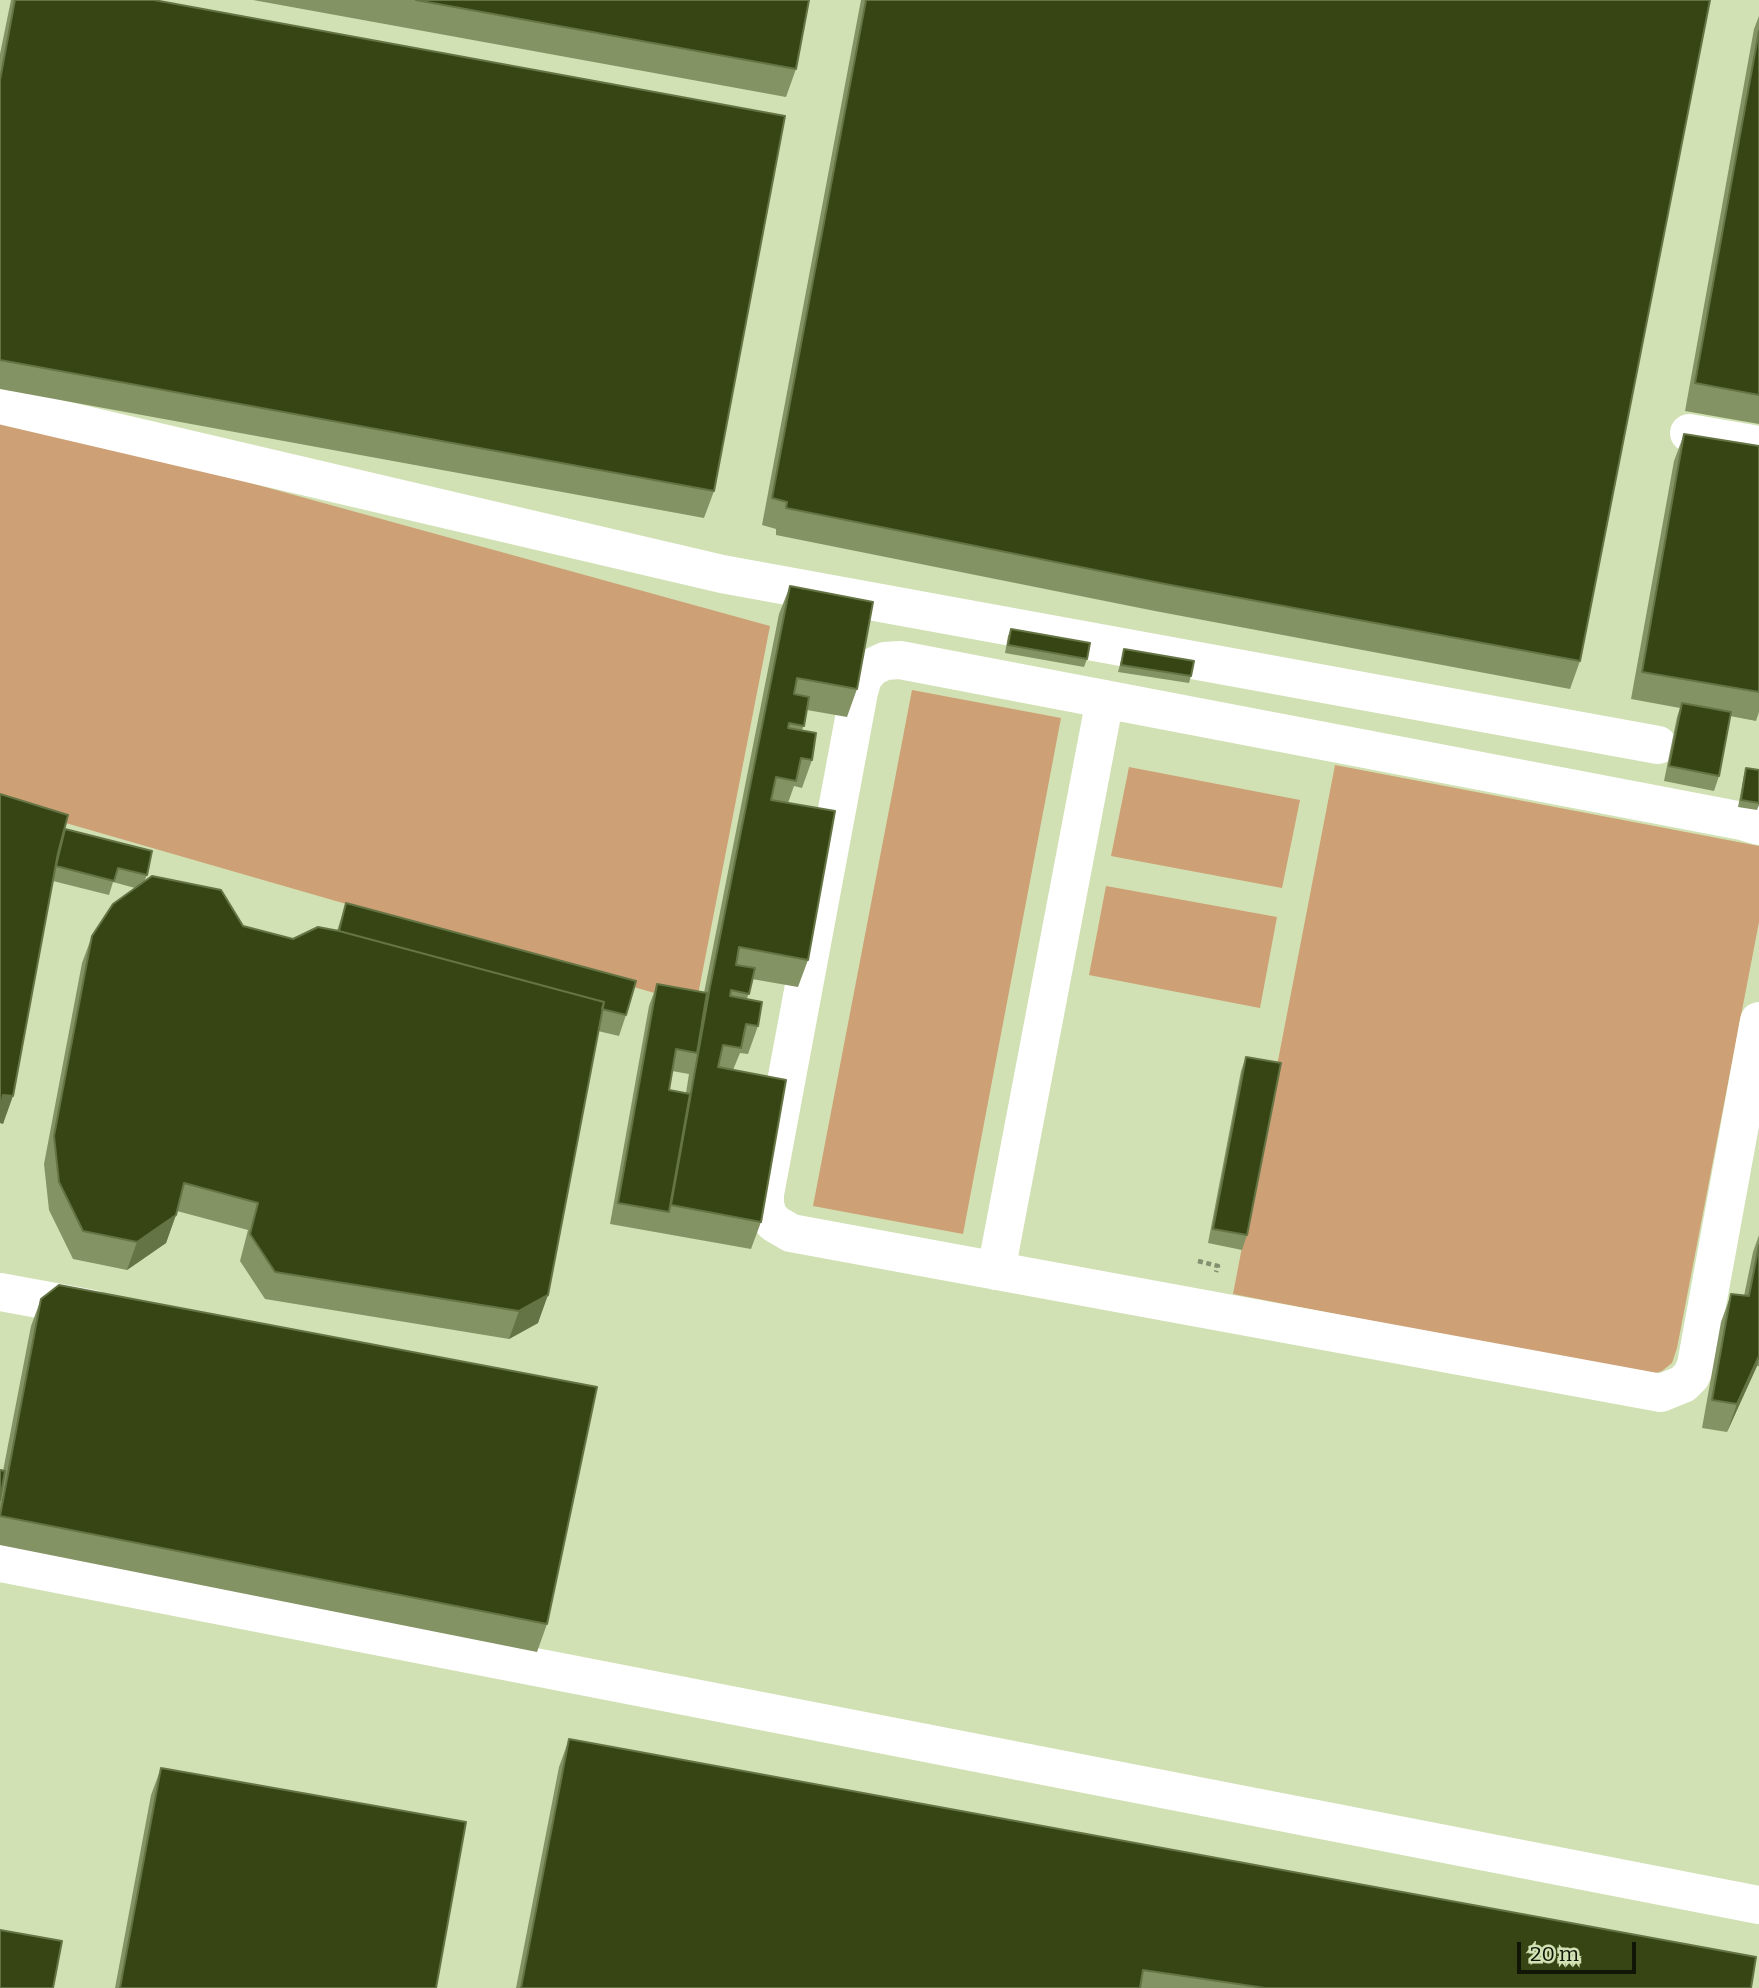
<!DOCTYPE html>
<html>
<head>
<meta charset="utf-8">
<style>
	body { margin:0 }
	#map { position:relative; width:1759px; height:1988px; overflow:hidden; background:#d1e1b4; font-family:Bitter,serif }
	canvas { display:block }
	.scale { position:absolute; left:1517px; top:1942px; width:119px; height:32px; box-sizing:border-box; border:4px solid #101505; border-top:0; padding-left:9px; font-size:21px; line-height:24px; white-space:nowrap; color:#101505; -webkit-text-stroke:5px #d1e1b4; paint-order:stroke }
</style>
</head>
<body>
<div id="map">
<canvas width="1759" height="1988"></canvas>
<div class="scale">20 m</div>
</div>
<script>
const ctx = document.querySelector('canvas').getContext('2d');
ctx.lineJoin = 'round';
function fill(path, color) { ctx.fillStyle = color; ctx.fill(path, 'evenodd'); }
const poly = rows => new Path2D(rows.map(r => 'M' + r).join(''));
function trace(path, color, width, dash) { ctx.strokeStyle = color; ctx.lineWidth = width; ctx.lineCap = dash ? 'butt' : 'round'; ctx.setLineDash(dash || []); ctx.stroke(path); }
const green = poly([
	[0,414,770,626,696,1005,0,804],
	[912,690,1061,718,963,1234,813,1206],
	[1335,765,1759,846,1759,922,1677,1348,1672,1363,1662,1371,1649,1375,1233,1294],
	[1129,767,1300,800,1282,888,1111,856],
	[1106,886,1277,917,1260,1008,1089,975]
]);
const path = poly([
	[1198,1261,1218,1266,1216,1272]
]);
const minor = poly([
	[0,405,722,574,1658,745],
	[1689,433,1759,445],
	[1759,826,1742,821,900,660,885,661,872,667,863,678,859,692,765,1194,765,1205,768,1215,774,1223,791,1233,1661,1393,1683,1384,1691,1376,1696,1365,1759,1021],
	[996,1271,1105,699],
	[0,1292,93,1309],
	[0,1563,1759,1905]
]);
const wall = poly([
	[11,0,154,0,714,491,704,518,0,389,0,54],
	[253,0,809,0,796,69,786,97],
	[861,0,1710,0,1580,661,1570,689,1155,611,776,535,776,529,762,525],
	[1759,16,1759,424,1685,411,1754,29],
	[1684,434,1759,446,1759,712,1756,721,1730,716,1719,776,1714,791,1664,781,1677,717,1680,708,1631,699,1674,461],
	[790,586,857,689,847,717,807,710,802,731,812,760,802,788,794,786,788,803,808,960,798,987,752,979,747,999,758,1026,748,1054,740,1053,733,1070,761,1222,751,1249,610,1224,649,1006,657,984,704,993,779,614],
	[672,1071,689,1074,686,1093,669,1090],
	[1011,629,1087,659,1084,667,1005,653,1008,636],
	[1124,649,1191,676,1189,683,1118,672],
	[1746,768,1759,770,1759,805,1757,810,1738,807,1744,775],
	[0,794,147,875,144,882,243,926,293,939,337,931,346,903,626,1015,619,1036,598,1031,538,1323,509,1339,265,1299,240,1261,248,1230,177,1211,166,1243,127,1270,73,1259,49,1210,44,1164,82,963,92,936,135,888,113,882,109,895,53,881,3,1124],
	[1246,1057,1247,1235,1242,1250,1208,1243,1241,1071],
	[1759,1235,1759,1366,1757,1366,1727,1432,1702,1428,1721,1322,1731,1294,1744,1296,1753,1252],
	[41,1299,547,1624,537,1652,0,1545,0,1470,3,1471,31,1326],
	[569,1739,1751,1988,516,1988,559,1767],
	[161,1768,436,1988,115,1988,151,1795]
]);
const shadedWall = poly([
	[3,1095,13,1096,3,1124,0,1123,0,1105],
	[176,1215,166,1243,127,1270,137,1242],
	[548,1295,538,1323,509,1339,519,1311],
	[1759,1356,1757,1366,1727,1432,1737,1404]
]);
const building = poly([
	[15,0,154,0,785,116,714,491,0,360,0,80,15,0],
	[416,0,809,0,796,69,416,0],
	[866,0,1710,0,1580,661,1165,584,786,508,787,502,772,498,866,0],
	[1759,31,1759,395,1695,383,1759,31],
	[1684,434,1759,446,1759,692,1642,672,1684,434],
	[790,586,873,602,857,689,797,678,794,694,809,697,804,726,789,723,788,728,816,733,812,760,801,758,796,781,776,777,771,800,835,811,808,960,739,947,736,965,755,968,749,994,731,990,730,996,762,1002,758,1026,746,1024,741,1048,723,1045,718,1067,786,1080,761,1222,671,1205,710,987,790,586],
	[1011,629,1090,643,1087,659,1008,645,1011,629],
	[1124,649,1194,661,1191,676,1121,665,1124,649],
	[1682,703,1731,712,1719,776,1669,766,1682,703],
	[1746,768,1759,770,1759,803,1741,800,1746,768],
	[0,794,68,815,58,853,13,1096,3,1095,0,1111,0,794],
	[65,829,152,851,147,875,118,868,114,881,56,866,65,829],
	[152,876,221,890,243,926,293,939,318,927,339,931,604,1002,548,1295,519,1311,275,1272,250,1234,258,1203,184,1183,176,1215,137,1242,83,1231,59,1182,54,1136,92,936,113,904,152,876],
	[346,903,636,981,626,1015,602,1009,604,1002,339,931,346,903],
	[657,984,707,993,697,1053,676,1049,669,1090,690,1094,669,1212,618,1203,657,984],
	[1246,1057,1281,1063,1247,1235,1213,1229,1246,1057],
	[1759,1245,1759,1356,1737,1404,1712,1400,1731,1294,1749,1296,1759,1245],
	[59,1285,597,1387,547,1624,0,1516,41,1299,59,1285],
	[0,1470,5,1471,0,1500,0,1470],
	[569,1739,1756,1957,1751,1988,1265,1988,1143,1970,1140,1988,521,1988,569,1739],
	[161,1768,466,1822,436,1988,120,1988,161,1768],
	[0,1930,62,1941,53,1988,0,1988,0,1930]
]);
fill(green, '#cea075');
trace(path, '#838f6e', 4.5, [5, 3.5]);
trace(minor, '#fff', 38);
fill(wall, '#849364');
fill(shadedWall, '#657444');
fill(building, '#374514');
trace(building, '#657444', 2);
</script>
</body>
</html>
